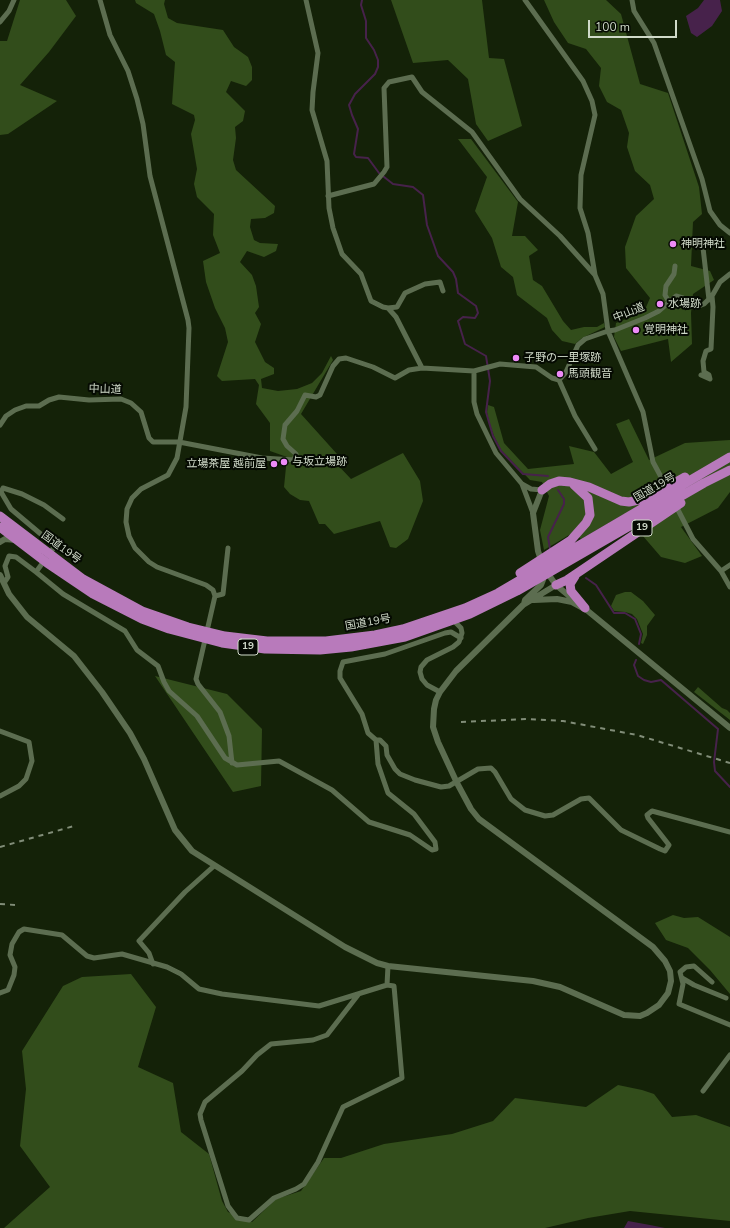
<!DOCTYPE html>
<html>
<head>
<meta charset="utf-8">
<style>
	body { margin:0 }
	#map { position:relative; width:730px; height:1228px; overflow:hidden; background:#142208; font-family:"Nunito Sans",sans-serif }
	canvas { display:block }
	.scale { position:absolute; left:588px; top:20px; width:89px; height:18px; box-sizing:border-box; border:2px solid #d0dac9; border-top:0; padding-left:5px; font-size:12px; line-height:14px; white-space:nowrap; color:#d0dac9; -webkit-text-stroke:3px #050a02; paint-order:stroke }
</style>
</head>
<body>
<div id="map">
<canvas width="730" height="1228"></canvas>
<div class="scale">100 m</div>
</div>
<script>
const ctx = document.querySelector('canvas').getContext('2d');
ctx.lineJoin = 'round';
function fill(path, color) { ctx.fillStyle = color; ctx.fill(path, 'evenodd'); }
const poly = rows => new Path2D(rows.map(r => 'M' + r).join(''));
function trace(path, color, width, dash) { ctx.strokeStyle = color; ctx.lineWidth = width; ctx.lineCap = dash ? 'butt' : 'round'; ctx.setLineDash(dash || []); ctx.stroke(path); }
function write(font, color, halo, rows, align = 'center') {
  ctx.font = font + ' "Nunito Sans","Noto Sans JP",sans-serif'; ctx.lineWidth = 4; ctx.setLineDash([]); ctx.textBaseline = 'middle'; ctx.strokeStyle = halo; ctx.fillStyle = color; for (const [text, x, y, turn = 0] of rows) {
    ctx.save(); ctx.translate(x, y); ctx.rotate((+turn || 0) * Math.PI / 180); ctx.textAlign = isNaN(turn) ? turn : align; if (halo) ctx.strokeText(text, 0, 0); ctx.fillText(text, 0, 0); ctx.restore();
  }
}
const green = poly([
	[20,0,66,0,76,16,49,52,20,85,57,101,8,134,0,135,0,41,7,41],
	[135,0,165,0,164,4,168,18,177,23,223,30,234,47,248,57,252,67,252,80,246,86,231,81,226,92,245,111,243,121,235,127,236,138,233,160,236,170,275,206,274,213,265,218,251,219,250,227,254,240,260,243,278,244,276,251,264,257,247,251,240,262,252,275,256,286,259,307,255,313,261,324,255,342,265,362,274,368,274,374,261,379,262,388,278,391,297,389,312,383,322,373,331,356,333,360,301,414,337,454,334,461,351,479,403,453,420,481,423,501,408,539,396,548,390,547,380,521,334,534,325,524,319,524,309,501,300,500,290,494,284,487,287,457,270,451,270,423,256,404,259,385,255,379,222,381,217,376,228,342,225,328,215,308,206,282,203,261,220,253,213,235,214,214,197,197,194,184,197,169,191,134,195,120,194,115,172,104,175,62,166,55,160,31,154,14,136,3],
	[391,0,482,0,489,58,504,59,522,126,488,141,476,124,468,79,448,60,413,63],
	[544,0,606,0,621,14,640,84,668,93,699,187,702,214,693,222,691,266,710,271,714,280,693,294,691,313,692,344,671,362,668,339,621,351,614,337,616,323,644,312,650,298,626,268,625,247,636,216,654,199,650,185,635,171,627,147,629,133,621,110,607,102,599,86,601,68,586,49,568,43,554,22],
	[458,139,471,139,518,202,512,236,525,236,538,250,529,256,533,280,542,286,563,321,571,330,584,327,597,327,604,323,605,327,582,338,575,344,562,341,552,330,547,318,517,295,513,277,501,267,492,238,475,211,487,177],
	[488,405,494,407,504,443,528,469,574,464,569,446,594,452,611,474,633,462,616,424,629,419,649,460,685,443,730,440,730,492,718,508,681,527,702,556,685,563,661,557,624,514,581,539,574,532,544,550,540,530,549,496,542,482,530,480,501,450,494,436,489,422,487,412],
	[625,592,631,592,643,601,655,615,647,626,647,635,643,644,641,643,643,634,637,619,632,614,625,612,614,611,611,606,616,595],
	[155,676,227,694,262,729,261,786,233,792],
	[698,687,722,708,727,710,730,713,730,720,694,692],
	[673,915,684,918,698,917,730,937,730,994,710,970,688,948,666,940,655,923],
	[131,974,156,1007,138,1067,173,1083,181,1132,209,1154,222,1201,228,1212,252,1222,276,1199,301,1191,324,1158,341,1158,384,1144,452,1134,493,1121,515,1098,586,1107,618,1085,642,1090,654,1094,672,1117,696,1115,730,1127,730,1221,630,1211,588,1218,545,1228,4,1228,50,1187,20,1146,26,1089,22,1051,63,986,82,977]
]);
const water = poly([
	[704,0,720,0,722,11,712,26,697,37,691,33,686,16,698,8],
	[628,1221,650,1225,665,1228,624,1228]
]);
const stream = poly([
	[362,0,361,5,366,21,366,38,374,50,378,60,378,67,375,74,355,94,349,105,352,115,358,129,354,154,356,157,368,158,379,173,393,184,413,187,423,195,427,225,438,256,453,272,456,279,458,293,476,306,478,313,475,318,463,317,458,321,465,344,486,356,490,381,486,412,493,436,501,451,523,474,548,476],
	[550,549,548,537,564,504,564,499,558,490],
	[586,578,596,585,614,613,625,613,635,619,641,634,639,644],
	[636,660,634,665,638,676,644,680,651,682,661,680,718,729,714,762,715,771,730,787]
]);
const minor = poly([
	[100,0,110,35,128,71,137,99,143,124,150,176,188,320,189,328,186,407,177,458,168,475,141,489,132,498,127,509,126,522,129,536,135,548,149,562,157,567,206,585,213,590,215,596,196,679,198,684,220,712,229,736,232,763],
	[306,0,318,53,313,92,312,110,327,161,329,208,333,228,342,254,361,274,371,301,383,307,388,308,396,317,422,368],
	[525,0,583,81,592,101,595,115,581,175,580,208,588,233,595,275,603,294,608,331,643,412,653,462,667,488],
	[632,0,634,11,654,43,702,179,710,211,720,225,730,233],
	[0,22,9,11,14,0],
	[328,196,374,184,384,172,387,167,384,88,389,82,412,77,422,92,472,132,520,199,560,236,595,275],
	[702,239,709,300],
	[669,302,665,295,666,286,674,274,675,266],
	[388,308,397,307,405,293,425,284,440,282,443,291],
	[474,371,474,402,477,414,496,453,522,484,531,489,542,490],
	[701,375,710,379,709,375,704,372,703,361,706,351,711,349,713,307,712,296],
	[559,380,575,416,595,449],
	[0,425,6,416,15,410,26,406,39,406,49,400,59,397,89,400,121,399,131,403,141,412,149,438,153,442,179,442,262,458,294,460,296,454,287,446,283,439,285,425,297,411,305,395,316,397,320,395,333,366,339,359,346,358,373,367,395,378,409,370,422,368,474,371,500,364,536,367,552,378,559,380,566,372,578,345,585,339,608,331,615,330,645,318,659,311,676,296,683,298,696,307,704,304,712,296,720,282,730,274],
	[522,484,533,513],
	[675,504,693,539,721,571,730,587],
	[721,571,730,565],
	[36,572,63,594,125,631,137,650,158,666,164,682,169,691,197,716,225,758,237,765,279,761,332,790,369,822,410,835,432,850,436,849,435,842,414,814,388,793,378,764,376,740,380,740,386,746,387,755,395,769,400,774,415,780,441,787,449,786,478,769,491,768,495,772,511,799,525,810,545,816,553,815,581,799,589,798,621,830,660,849,665,851,669,845,648,818,647,815,652,811,730,832],
	[4,583,8,577,5,566,9,556,16,557,36,572,55,546,11,509,1,492,3,488,22,494,44,505,63,519],
	[215,596,223,594,228,548],
	[440,692,427,685,422,679,420,672,421,667,427,660,453,647,459,642,462,633,461,628,454,621],
	[0,731,29,742,32,761,26,779,19,786,0,796],
	[376,740,368,733,362,714,340,678,340,671,343,662,385,654,445,633,451,632,461,638],
	[153,964,149,953,139,941,185,892,214,866],
	[682,978,694,985,726,998],
	[712,982,694,966,686,967,680,972,683,984,679,1004,730,1025],
	[0,993,8,990,14,975,15,967,10,955,12,944,19,932,24,929,62,935,87,956,94,958,122,954,167,967,181,974,199,989,222,994,319,1006,387,985,388,966],
	[358,995,327,1035,313,1040,271,1044,257,1055,242,1071,205,1102,200,1114,201,1120,228,1206,237,1218,249,1220,274,1198,296,1189,304,1184,318,1162,343,1107,402,1078,394,986,387,985],
	[703,1091,730,1055]
]);
const tertiary = poly([
	[0,542,5,539,16,540],
	[542,563,538,551,533,513,542,490],
	[546,571,556,585,574,600],
	[0,575,9,594,27,617,74,656,102,692,130,733,144,759,175,830,192,851,345,947,377,963,388,966,533,981,560,987,624,1015,640,1016,647,1013,659,1005,668,993,671,981,670,971,665,961,653,947,479,819,471,809,457,783,438,742,433,727,434,709,436,700,440,692,456,671,523,605,556,585],
	[534,600,557,599,572,602,583,608],
	[524,604,525,600,541,585,543,580,541,574],
	[583,607,730,728]
]);
const trunk = poly([
	[542,490,550,484,559,481,570,482,589,487,621,501,629,502,648,498,685,477],
	[0,516,83,579,142,611,188,627,225,636,267,641,326,641,375,635,403,629,465,608,498,593,730,457],
	[0,527,47,563,93,594,142,619,169,629,222,643,265,649,320,650,351,647,405,637,470,614,517,591,704,483,730,470],
	[520,573,571,540,586,523,590,515,588,498,574,485],
	[575,576,570,584,571,591,585,608],
	[556,585,567,580,681,503]
]);
const rail = poly([
	[461,722,527,719,563,721,637,735,730,763],
	[0,847,74,826],
	[0,904,16,905]
]);
const markers = [
	[673,244,4,"#ee8bf8"],
	[660,304,4,"#ee8bf8"],
	[636,330,4,"#ee8bf8"],
	[516,358,4,"#ee8bf8"],
	[560,374,4,"#ee8bf8"],
	[284,462,4,"#ee8bf8"],
	[274,464,4,"#ee8bf8"]
];
const shields = [
	[642,528,20],
	[248,647,20]
];
const shieldNames = [
	["19",642,528],
	["19",248,647]
];
const poiNames = [
	["神明神社",681,244],
	["水場跡",668,304],
	["覚明神社",644,330],
	["子野の一里塚跡",524,358],
	["馬頭観音",568,374],
	["与坂立場跡",292,462],
	["立場茶屋 越前屋",266,464,"right"]
];
const streetNames = [
	["中山道",629,313,-22],
	["中山道",105,390,2],
	["国道19号",655,488,-30],
	["国道19号",61,548,36],
	["国道19号",368,623,-10]
];
fill(green, '#324d1b');
fill(water, '#47224b');
trace(stream, '#47224b', 2);
trace(minor, '#5c6d50', 5);
trace(tertiary, '#5c6d50', 6);
trace(trunk, '#b87abb', 9);
trace(rail, '#818d78', 2, [5, 5]);
for (const [x, y, r, color] of markers) { const dot = new Path2D(); dot.arc(x, y, r, 0, 2 * Math.PI); ctx.fillStyle = color; ctx.fill(dot); trace(dot, '#050a02', 1.5); }
for (const [x, y, w] of shields) { const box = new Path2D(); box.roundRect(x - w / 2, y - 8, w, 16, 3); ctx.fillStyle = '#050a02'; ctx.fill(box); trace(box, '#d0dac9', 1); }
write('bold 10px', '#d0dac9', null, shieldNames);
write('11px', '#d0dac9', '#050a02', poiNames, 'left');
write('11px', '#d0dac9', '#050a02', streetNames);
</script>
</body>
</html>
